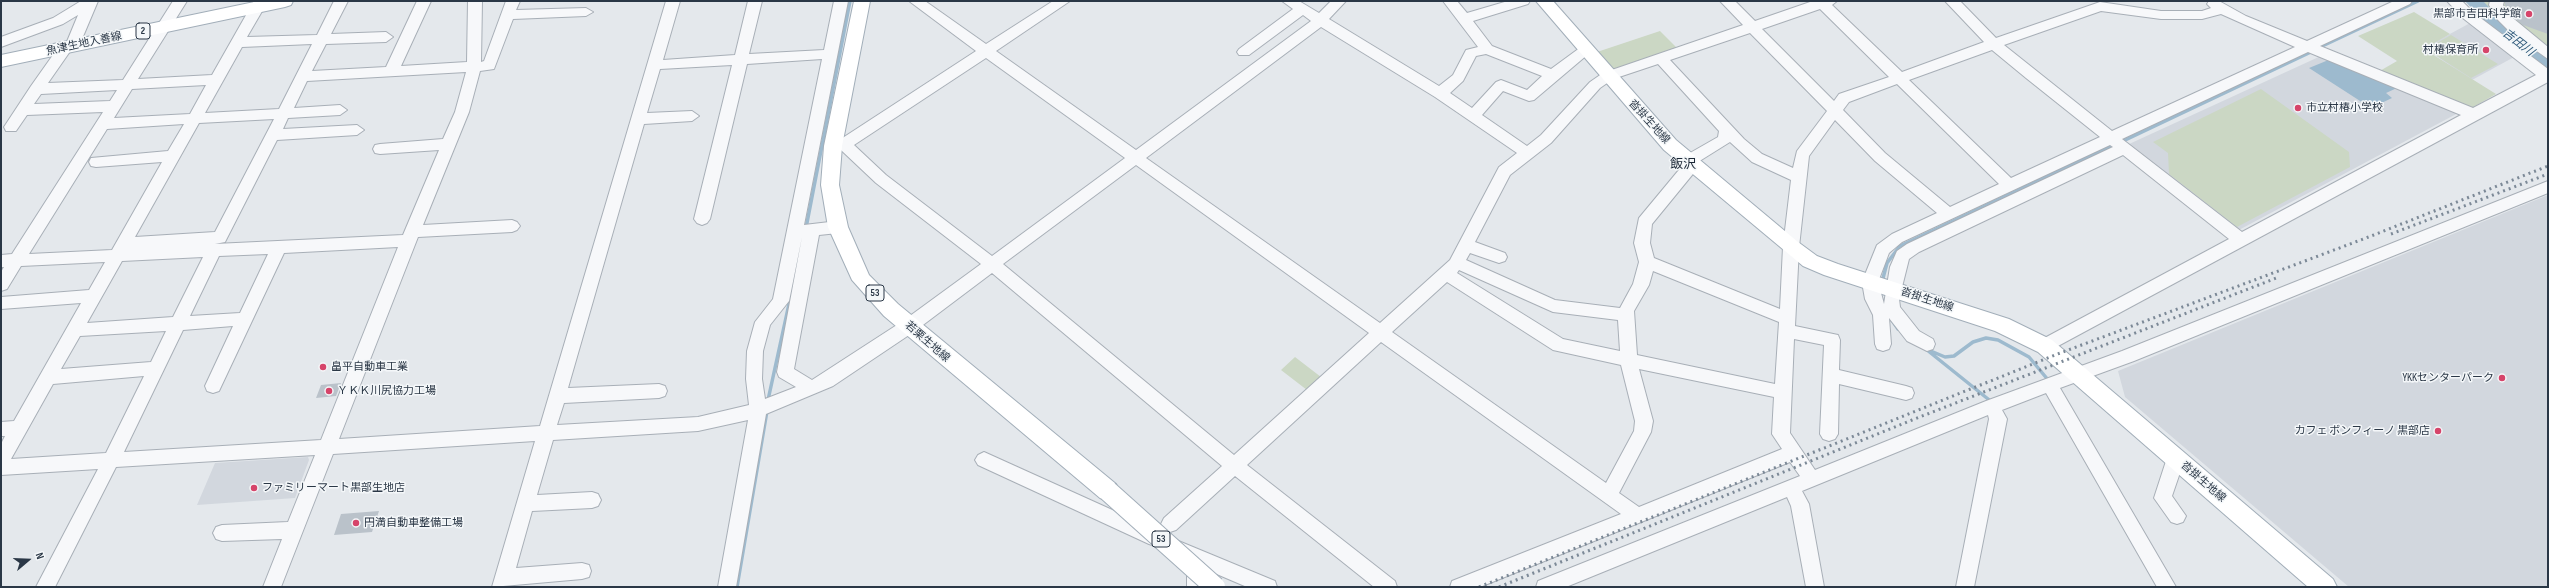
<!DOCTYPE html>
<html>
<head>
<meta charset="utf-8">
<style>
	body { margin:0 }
	#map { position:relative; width:2549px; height:588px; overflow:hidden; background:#e4e8ec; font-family:"Sofia Sans Condensed",sans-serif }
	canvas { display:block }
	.frame { position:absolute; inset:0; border:2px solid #2a3746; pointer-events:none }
	.north { position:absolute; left:8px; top:540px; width:40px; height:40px; -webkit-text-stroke:3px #f4f7f9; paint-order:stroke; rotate:71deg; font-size:11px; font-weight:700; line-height:16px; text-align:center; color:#2a3746 }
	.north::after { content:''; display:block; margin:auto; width:14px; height:18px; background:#2a3746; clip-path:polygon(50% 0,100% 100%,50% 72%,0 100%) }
</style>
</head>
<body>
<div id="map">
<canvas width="2549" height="588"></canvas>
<div class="frame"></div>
<div class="north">N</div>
</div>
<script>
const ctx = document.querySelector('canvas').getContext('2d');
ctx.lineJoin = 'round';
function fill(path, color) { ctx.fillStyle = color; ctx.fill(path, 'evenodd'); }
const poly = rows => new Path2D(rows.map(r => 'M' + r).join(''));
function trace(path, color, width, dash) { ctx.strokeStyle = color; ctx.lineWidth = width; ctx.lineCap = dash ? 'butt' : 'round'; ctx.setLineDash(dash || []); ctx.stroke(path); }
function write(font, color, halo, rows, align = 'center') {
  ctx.font = font + ' "Sofia Sans Condensed","Noto Sans JP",sans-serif'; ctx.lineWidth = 3; ctx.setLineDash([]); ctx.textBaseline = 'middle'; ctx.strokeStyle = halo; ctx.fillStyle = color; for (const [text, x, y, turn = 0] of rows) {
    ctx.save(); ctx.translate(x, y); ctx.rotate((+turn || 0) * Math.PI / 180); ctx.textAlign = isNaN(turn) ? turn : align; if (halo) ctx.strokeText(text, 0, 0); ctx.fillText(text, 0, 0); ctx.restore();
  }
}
const built = poly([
	[2472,22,2516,56,2472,80,2424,48],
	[2323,55,2460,112,2237,231,2127,145],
	[2548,195,2548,587,2349,587,2125,397,2118,371],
	[308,457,309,460,295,498,197,505,215,463]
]);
const green = poly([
	[2479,1,2548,1,2548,61,2507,30,2483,7],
	[2414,12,2450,34,2424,49,2496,94,2470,109,2378,72,2397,61,2358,36],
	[1660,31,1677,48,1610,72,1594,53],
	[2451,35,2467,45,2498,64,2471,78,2426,49],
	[2261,89,2349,152,2350,167,2237,227,2169,174,2168,153,2153,142],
	[1295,357,1321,377,1307,390,1281,370]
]);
const water = poly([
	[2331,59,2397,88,2386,93,2392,98,2371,108,2309,68]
]);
const stream = poly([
	[2318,48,2418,1],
	[2121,142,2313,51],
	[806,228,850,1],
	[1882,282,1887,263,1900,246,2116,144],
	[1889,316,1898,329],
	[1926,349,1945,357,1954,356,1973,342,1986,338,1998,340,2029,357,2049,381],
	[1927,350,1993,403],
	[768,400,794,281],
	[737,587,767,411]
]);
const river = poly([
	[2465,1,2483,1,2511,30,2548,58,2548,73,2542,71,2499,38,2465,1]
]);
const building = poly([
	[2505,1,2548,1,2548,34,2523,25,2509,13,2505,5],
	[341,383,336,396,316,398,321,385],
	[379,511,372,532,334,535,341,514]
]);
const minor = poly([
	[81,1,98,1,79,46,77,49,71,50,48,83,123,80,173,1,187,1,138,79,212,75,254,1,268,1,247,37,317,35,334,1,348,1,331,34,386,32,393,37,386,42,326,44,312,71,386,67,417,1,431,1,401,66,467,62,468,1,482,1,481,62,484,61,506,1,520,1,516,10,586,8,593,12,586,16,513,19,494,69,480,71,469,112,423,225,512,220,517,222,520,226,517,230,512,232,418,237,339,439,540,426,666,1,680,1,663,60,735,55,748,1,762,1,749,54,824,50,834,1,848,1,804,225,838,221,843,223,846,227,843,231,838,233,819,235,794,369,812,380,903,321,981,264,876,183,841,150,830,149,828,145,830,141,841,139,976,51,909,1,925,1,986,44,1053,1,1070,1,996,51,1136,150,1311,21,1303,15,1249,55,1239,55,1237,52,1239,49,1293,9,1282,1,1299,1,1319,13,1331,1,1346,1,1329,19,1439,86,1453,75,1466,50,1478,47,1443,1,1457,1,1467,13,1508,1,1530,1,1528,4,1473,21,1492,46,1551,69,1581,47,1591,47,1593,50,1534,100,1529,101,1503,91,1482,115,1527,146,1541,135,1590,82,1603,73,1743,25,1720,1,1735,1,1755,21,1813,1,1837,1,1832,5,1902,72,1984,42,1945,1,1960,1,1996,38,2100,2,2161,11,2202,11,2211,8,2207,4,2209,1,2219,1,2246,16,2307,41,2394,1,2412,1,2410,4,2320,46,2473,108,2536,75,2464,19,2447,1,2462,1,2474,13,2548,69,2548,82,2045,353,2039,351,2037,346,2039,341,2229,239,2123,155,1919,252,1909,259,1899,299,1900,307,1919,331,1933,339,1935,344,1933,349,1927,351,1907,341,1889,318,1891,344,1889,349,1883,351,1877,349,1875,344,1873,315,1865,299,1862,282,1877,245,1892,234,1937,213,1875,161,1835,120,1809,156,1799,247,1795,326,1838,335,1840,340,1839,370,1906,386,1912,388,1914,393,1912,398,1906,400,1839,384,1838,434,1835,439,1829,441,1823,439,1820,434,1824,345,1794,339,1790,433,1815,470,1986,401,2122,351,2548,181,2548,193,2134,361,2060,388,2176,587,2157,587,2046,393,2002,410,2007,419,1974,587,1956,587,1989,419,1988,415,1802,491,1809,504,1824,587,1806,587,1791,506,1787,497,1566,587,1536,587,1538,581,1800,476,1790,462,1480,587,1450,587,1452,581,1621,514,1381,342,1247,465,1395,581,1397,587,1374,587,1235,476,1176,530,1170,532,1164,530,1161,524,1164,518,1222,466,992,273,915,331,833,386,766,414,736,587,718,587,748,420,698,431,553,440,537,495,592,492,598,494,601,500,598,506,592,508,532,511,516,568,582,563,589,565,591,571,589,577,582,579,492,587,535,441,333,454,281,587,263,587,282,539,222,541,216,539,213,533,216,527,222,525,288,522,315,455,116,467,55,587,36,587,98,469,1,475,1,444,5,436,1,436,1,422,14,421,81,303,1,309,1,297,89,290,105,262,21,266,7,289,1,291,1,272,4,267,1,267,1,255,12,254,103,112,27,115,16,131,6,131,4,127,31,86,60,45,66,44,78,15,63,24,1,47,1,37,53,18,81,1],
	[1820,9,1889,77,1839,94,1834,101,1762,29,1820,9],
	[2101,11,2161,19,2202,19,2221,14,2295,47,2112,131,2004,45,2101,11],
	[1321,27,1435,97,1517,153,1499,167,1450,260,1380,323,1146,158,1321,27],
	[1750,33,1827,111,1797,151,1793,168,1762,154,1744,139,1670,60,1750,33],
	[312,44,279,109,205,113,242,47,312,44],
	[1992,50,2026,78,2100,137,2011,178,1909,80,1992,50],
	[2308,52,2461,115,2242,232,2122,139,2308,52],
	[1486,54,1542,76,1527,90,1501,80,1496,82,1472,108,1450,93,1463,81,1476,56,1486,54],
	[986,58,1125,158,992,256,886,175,854,145,986,58],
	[822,59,773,299,755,322,747,351,746,379,749,405,698,417,557,425,564,403,659,398,665,396,667,391,665,386,659,384,568,388,644,124,692,121,699,116,692,111,647,113,660,69,732,65,694,219,697,223,702,225,707,223,710,219,747,64,822,59],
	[1658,64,1719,131,1718,137,1683,157,1681,161,1683,165,1639,218,1634,243,1639,262,1633,284,1620,308,1555,300,1466,260,1470,253,1499,263,1505,261,1507,257,1505,253,1475,242,1510,175,1551,143,1600,88,1613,79,1658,64],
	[466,72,455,112,443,139,380,144,375,145,373,149,375,153,380,154,439,150,403,235,215,244,225,242,277,140,357,135,364,130,357,125,283,129,288,118,340,115,347,110,340,105,294,108,307,81,466,72],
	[1897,84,1999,184,1950,207,1885,153,1843,110,1849,102,1897,84],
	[206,85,190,114,114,118,132,89,206,85],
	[117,90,110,101,34,104,41,94,117,90],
	[274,119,215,232,135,237,199,123,274,119],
	[184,124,168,151,91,158,89,162,91,166,96,167,162,162,112,250,29,254,107,129,184,124],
	[1730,142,1752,162,1791,180,1783,247,1780,309,1654,258,1650,243,1652,224,1697,169,1699,165,1698,162,1730,142],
	[2110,145,2113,147,1907,244,1897,251,1890,267,1884,304,1878,282,1889,253,1902,242,2110,145],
	[1136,165,1369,333,1234,455,1003,264,1136,165],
	[802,237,777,372,779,377,796,387,765,399,762,379,763,351,770,325,789,301,802,237],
	[398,247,321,440,124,452,183,330,233,326,205,386,207,391,213,393,219,391,284,253,398,247],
	[268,254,240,313,190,316,219,256,268,254],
	[203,257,173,317,87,323,122,261,203,257],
	[1459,270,1553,312,1618,320,1620,351,1563,339,1457,273,1459,270],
	[1653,271,1779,322,1775,384,1637,355,1634,311,1649,285,1653,271],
	[1447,282,1553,350,1621,365,1635,421,1634,431,1606,483,1392,332,1447,282],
	[166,331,151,362,61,369,80,336,166,331],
	[1639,369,1774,397,1772,434,1782,449,1639,507,1619,493,1651,432,1653,421,1639,369],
	[144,376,106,453,11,459,53,384,144,376],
	[2490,1,2504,1,2503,5,2508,14,2548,47,2548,59,2510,32,2498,20,2489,5,2490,1],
	[2176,450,2182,453,2185,458,2172,496,2186,516,2183,522,2177,524,2171,522,2154,498,2167,458,2170,453,2176,450],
	[984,452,1161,532,1164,538,1161,544,1155,546,1149,544,978,465,975,460,978,455,984,452],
	[1176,540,1275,581,1277,587,1247,587,1205,569,1205,587,1187,587,1187,561,1170,554,1167,548,1170,542,1176,540]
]);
const major = poly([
	[259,1,293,1,291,5,285,7,1,67,1,55,259,1],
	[854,1,870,1,842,146,839,185,848,227,869,275,898,304,1116,484,1119,491,1116,498,1108,501,1100,498,884,316,852,280,828,227,821,185,824,146,854,1],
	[1536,1,1553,1,1676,140,1798,242,1817,256,1838,264,2009,319,2052,340,2333,579,2337,587,2308,587,2038,352,1995,331,1824,275,1803,266,1664,150,1536,1]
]);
const rail = poly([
	[2391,234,2548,174],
	[1479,587,2055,355,2366,238,2548,166],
	[1499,587,1912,420,2279,277]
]);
const majorBridge = poly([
	[1108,491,1215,587]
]);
const markers = [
	[2529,14,4,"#d6446a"],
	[2486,50,4,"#d6446a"],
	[2298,108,4,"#d6446a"],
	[323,367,4,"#d6446a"],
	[2502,378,4,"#d6446a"],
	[329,391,4,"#d6446a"],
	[2438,431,4,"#d6446a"],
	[254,488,4,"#d6446a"],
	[356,523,4,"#d6446a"]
];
const shields = [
	[143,31,14],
	[875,293,18],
	[1161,539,18]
];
const shieldNames = [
	["2",143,31],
	["53",875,293],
	["53",1161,539]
];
const poiNames = [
	["黒部市吉田科学館",2521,14,"right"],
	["村椿保育所",2478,50,"right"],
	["市立村椿小学校",2306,108],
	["畠平自動車工業",331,367],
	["YKKセンターパーク",2494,378,"right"],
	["ＹＫＫ川尻協力工場",337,391],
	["カフェ ボンフィーノ 黒部店",2430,431,"right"],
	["ファミリーマート黒部生地店",262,488],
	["円満自動車整備工場",364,523]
];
const streetNames = [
	["魚津生地入善線",84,44,-12],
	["沓掛生地線",1649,122,48],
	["沓掛生地線",1927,300,18],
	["若栗生地線",927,342,41],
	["沓掛生地線",2203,482,41]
];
const waterNames = [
	["吉田川",2518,43,38]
];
const quarterNames = [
	["飯沢",1683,165]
];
fill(built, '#d2d7de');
fill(green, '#cbd7c4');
fill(water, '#9dbace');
trace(stream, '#9dbace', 3.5);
fill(river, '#9dbace');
fill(building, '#bac2ca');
trace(minor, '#a8afb7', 2);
trace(major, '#a2aeb9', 2);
fill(minor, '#f7f8fa');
fill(major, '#fff');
trace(rail, '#7c8997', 3, [2, 4]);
trace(majorBridge, '#a2aeb9', 22, []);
trace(majorBridge, '#fff', 20);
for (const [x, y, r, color] of markers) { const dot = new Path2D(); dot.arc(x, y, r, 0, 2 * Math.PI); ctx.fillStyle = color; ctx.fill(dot); trace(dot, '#f4f7f9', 1.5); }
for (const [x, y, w] of shields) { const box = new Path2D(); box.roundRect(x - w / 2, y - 8, w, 16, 3); ctx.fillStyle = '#f4f7f9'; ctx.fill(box); trace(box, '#2a3746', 1); }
write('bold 10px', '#2a3746', null, shieldNames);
write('11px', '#2a3746', '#f4f7f9', poiNames, 'left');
write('11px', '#2a3746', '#f4f7f9', streetNames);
write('italic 12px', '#315b7c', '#f4f7f9', waterNames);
write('13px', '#1c2837', '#f4f7f9', quarterNames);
</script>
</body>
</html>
